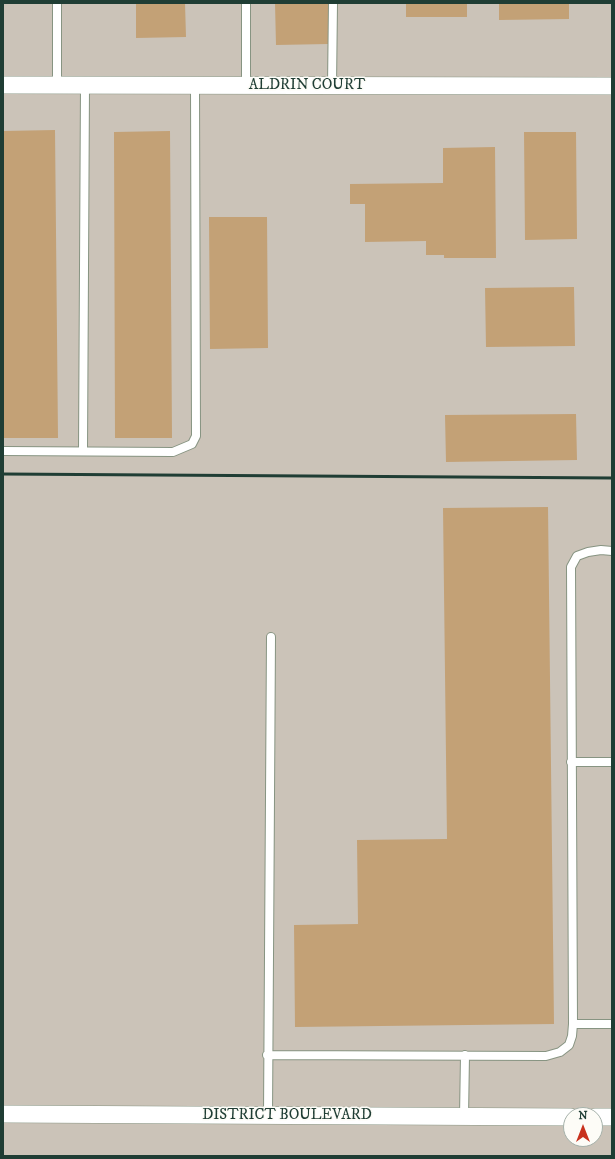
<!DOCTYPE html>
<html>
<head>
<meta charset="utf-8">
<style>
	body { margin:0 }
	#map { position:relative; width:615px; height:1159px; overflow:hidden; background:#efead1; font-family:"IM FELL DW Pica",serif }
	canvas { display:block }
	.frame { position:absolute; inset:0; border:4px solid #1f3d34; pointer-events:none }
	.north { position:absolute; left:563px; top:1107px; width:40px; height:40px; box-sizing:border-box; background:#fdfcf7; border:1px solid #a4b0a9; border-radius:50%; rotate:0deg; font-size:11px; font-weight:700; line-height:16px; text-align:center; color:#1f3d34 }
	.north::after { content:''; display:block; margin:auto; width:14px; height:18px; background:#c8321e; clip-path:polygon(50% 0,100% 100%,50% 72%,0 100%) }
</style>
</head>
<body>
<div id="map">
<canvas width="615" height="1159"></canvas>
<div class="frame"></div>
<div class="north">N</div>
</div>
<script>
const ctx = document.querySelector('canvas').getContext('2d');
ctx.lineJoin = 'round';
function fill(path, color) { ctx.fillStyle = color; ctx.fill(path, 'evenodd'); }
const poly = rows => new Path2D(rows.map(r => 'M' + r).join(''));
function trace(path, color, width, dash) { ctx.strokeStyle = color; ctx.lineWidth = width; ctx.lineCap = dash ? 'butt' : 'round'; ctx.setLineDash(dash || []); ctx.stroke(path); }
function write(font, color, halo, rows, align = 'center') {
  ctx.font = font + ' "IM FELL DW Pica",serif'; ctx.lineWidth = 3; ctx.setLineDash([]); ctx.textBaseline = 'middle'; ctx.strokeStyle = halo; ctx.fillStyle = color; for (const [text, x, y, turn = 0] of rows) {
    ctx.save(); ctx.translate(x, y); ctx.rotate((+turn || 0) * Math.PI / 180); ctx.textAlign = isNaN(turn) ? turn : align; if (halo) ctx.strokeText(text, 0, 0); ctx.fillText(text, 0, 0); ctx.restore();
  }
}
const industrial = poly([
	[3,3,612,3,612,1156,3,1156],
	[571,1115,595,1115,595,1139,571,1139]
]);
const building = poly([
	[136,3,185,3,186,37,136,38],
	[275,3,328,3,328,44,276,45],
	[406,3,467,3,467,17,406,17],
	[499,3,569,3,569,19,499,20],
	[55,130,58,438,3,438,3,131],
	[170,131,172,438,115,438,114,132],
	[524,132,576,132,577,239,525,240],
	[495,147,496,258,444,258,444,255,426,255,426,241,365,242,365,204,350,204,350,184,443,183,443,148],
	[209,217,267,217,268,348,210,349],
	[574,287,575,346,486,347,485,288],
	[576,414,577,460,446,462,445,415],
	[548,507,554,1024,295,1027,294,925,358,924,357,840,447,839,443,508]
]);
const service = poly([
	[57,3,57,85],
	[246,86,246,3],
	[332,86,333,3],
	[3,451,173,452,192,444,196,436,195,85],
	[83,451,85,85],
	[571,762,612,762],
	[573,1024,612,1024],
	[267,1055,546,1056,560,1052,569,1045,572,1036,573,1024,571,567,577,556,588,552,601,550,612,551],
	[268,1115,271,637],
	[464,1117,465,1055]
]);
const minor = poly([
	[3,85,612,86],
	[3,1114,571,1117],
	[595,1117,612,1117]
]);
const rail = poly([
	[3,474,612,478]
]);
const streetNames = [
	["ALDRIN COURT",307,86],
	["DISTRICT BOULEVARD",287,1116]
];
fill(industrial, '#cbc3b8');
fill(building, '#c3a176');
trace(service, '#879482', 10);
trace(minor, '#879482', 18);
trace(service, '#fff', 8);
trace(minor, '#fff', 17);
trace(rail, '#1f3d34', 3);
write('15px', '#1f3d34', '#fdfcf7', streetNames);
</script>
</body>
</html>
